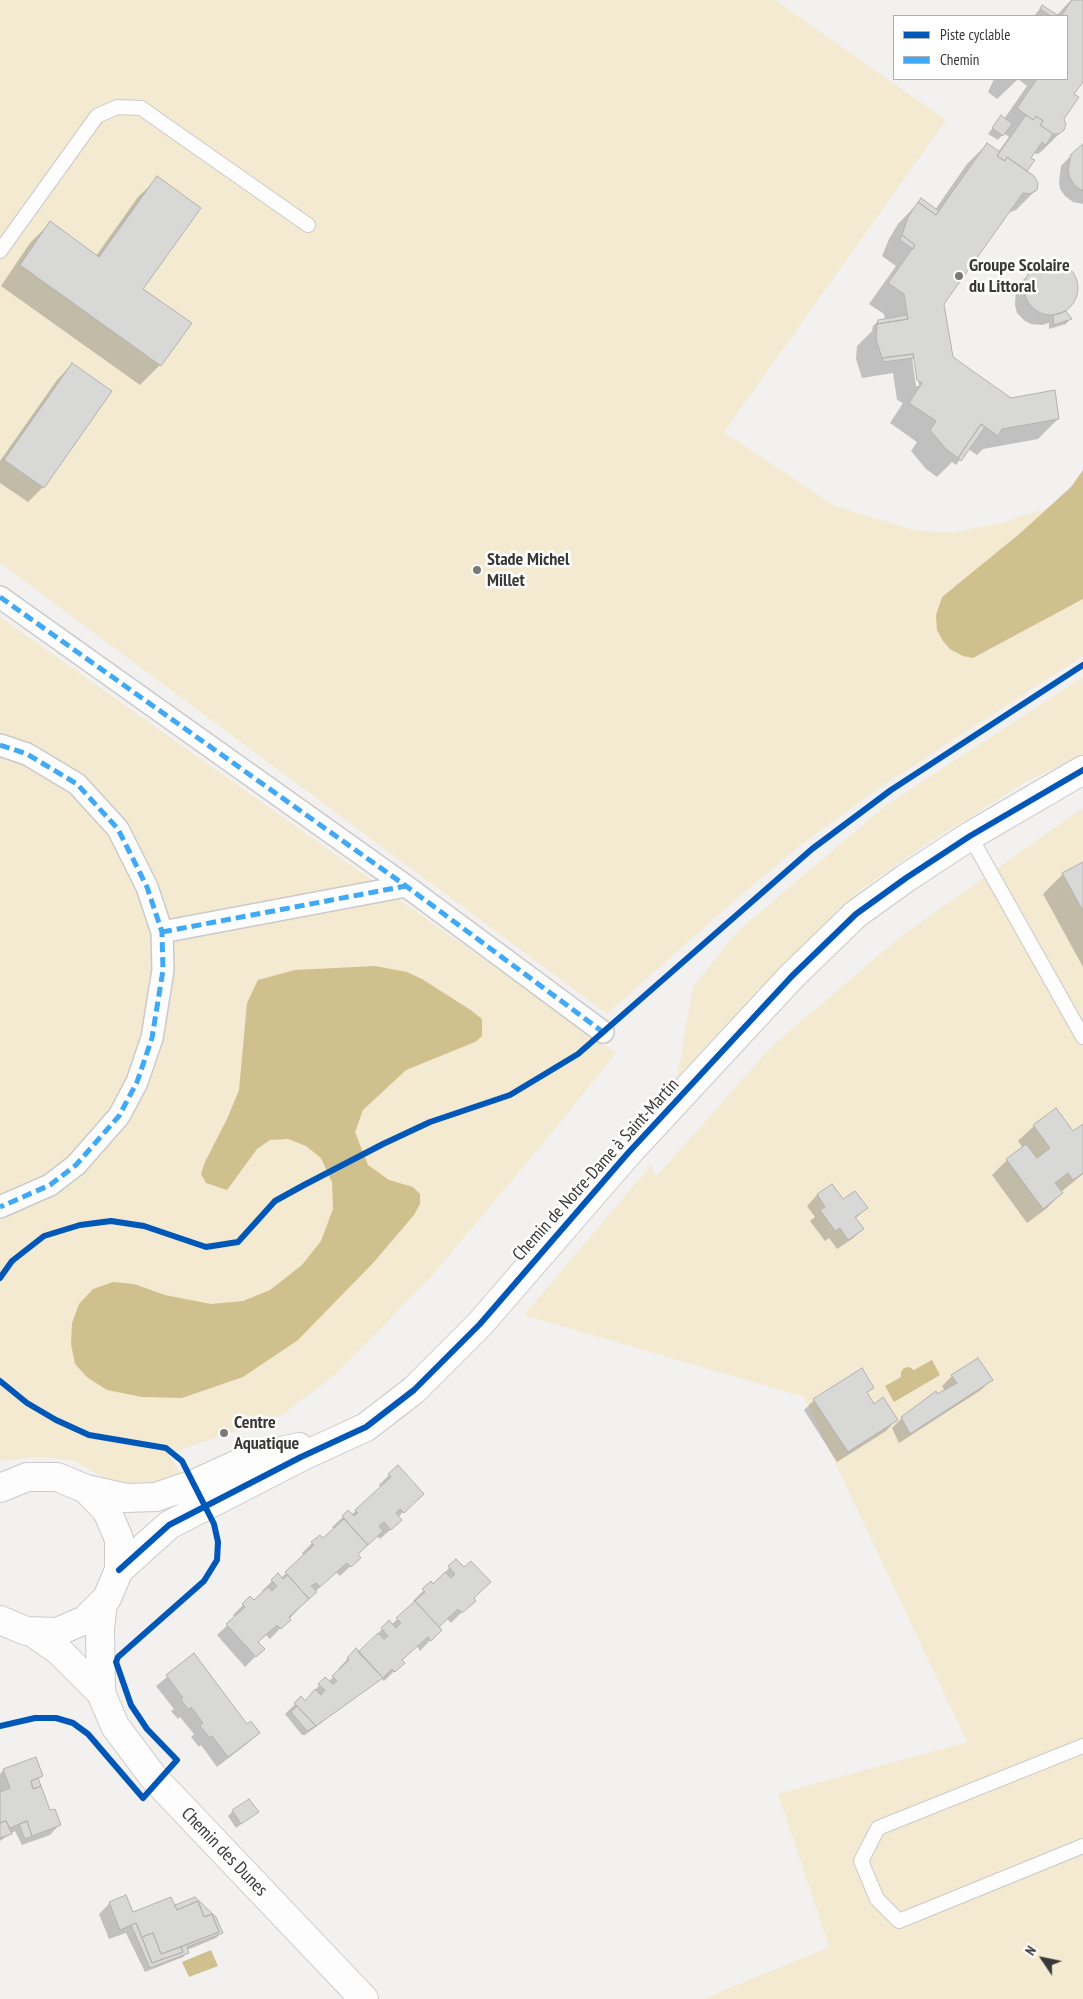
<!DOCTYPE html>
<html>
<head>
<meta charset="utf-8">
<style>
	body { margin:0 }
	#map { position:relative; width:1083px; height:1999px; overflow:hidden; background:#f2f1f0; font-family:"PT Sans Narrow",sans-serif }
	canvas { display:block }
	.legend { position:absolute; left:893px; top:15px; width:175px; height:65px; box-sizing:border-box; background:#fff; border:1px solid #afafaf; margin:0; padding:6px 9px; list-style:none; font-size:15px; color:#383837 }
	.legend li { display:flex; align-items:center; gap:10px; height:25px }
	.legend b { width:25px; border:1px solid #afafaf }
	.north { position:absolute; left:1018px; top:1934px; width:50px; height:50px; -webkit-text-stroke:4px #fff; paint-order:stroke; rotate:304deg; font-size:14px; font-weight:700; line-height:20px; text-align:center; color:#383837 }
	.north::after { content:''; display:block; margin:auto; width:18px; height:22px; background:#383837; clip-path:polygon(50% 0,100% 100%,50% 72%,0 100%) }
</style>
</head>
<body>
<div id="map">
<canvas width="1083" height="1999"></canvas>
<ul class="legend">
<li><b style="height:6px;background:#0057b8"></b>Piste cyclable</li>
<li><b style="height:6px;background:#3fa9f5"></b>Chemin</li>
</ul>
<div class="north">N</div>
</div>
<script>
const ctx = document.querySelector('canvas').getContext('2d');
ctx.lineJoin = 'round';
function fill(path, color) { ctx.fillStyle = color; ctx.fill(path, 'evenodd'); }
const poly = rows => new Path2D(rows.map(r => 'M' + r).join(''));
function trace(path, color, width, dash) { ctx.strokeStyle = color; ctx.lineWidth = width; ctx.lineCap = dash ? 'butt' : 'round'; ctx.setLineDash(dash || []); ctx.stroke(path); }
function write(font, color, halo, rows, align = 'center') {
  ctx.font = font + ' "PT Sans Narrow",sans-serif'; ctx.lineWidth = 5; ctx.setLineDash([]); ctx.textBaseline = 'middle'; ctx.strokeStyle = halo; ctx.fillStyle = color; for (const [text, x, y, turn = 0] of rows) {
    ctx.save(); ctx.translate(x, y); ctx.rotate((+turn || 0) * Math.PI / 180); ctx.textAlign = isNaN(turn) ? turn : align; if (halo) ctx.strokeText(text, 0, 0); ctx.fillText(text, 0, 0); ctx.restore();
  }
}
const green = poly([
	[0,0,775,0,946,120,724,432,835,506,914,530,952,533,1004,522,1048,508,993,556,942,597,973,658,1083,599,1083,656,879,788,802,844,726,908,607,1014,0,563],
	[0,617,616,1053,540,1147,429,1279,336,1374,282,1415,168,1454,181,1474,154,1485,109,1481,74,1461,41,1457,0,1461],
	[1083,677,1083,755,1024,783,922,847,859,891,806,942,677,1077,693,987,737,932,885,806],
	[1083,808,1083,1999,703,1999,829,1947,778,1794,967,1742,804,1397,524,1315,651,1165,656,1177,771,1047,900,937]
]);
const water = poly([
	[1083,470,1083,599,973,658,963,656,950,649,943,641,937,630,936,615,942,597,1018,535,1071,487],
	[375,966,407,972,422,979,472,1011,482,1019,482,1036,475,1042,406,1070,363,1110,355,1132,368,1165,389,1180,413,1187,420,1194,420,1204,414,1215,374,1262,298,1340,243,1377,182,1398,142,1397,107,1390,88,1378,75,1364,71,1344,72,1323,79,1304,93,1289,113,1282,134,1284,165,1295,211,1304,243,1301,270,1290,302,1265,321,1241,333,1209,332,1182,321,1158,306,1146,288,1139,270,1140,257,1149,227,1190,206,1183,201,1174,205,1162,228,1117,239,1090,247,1003,258,980,295,970],
	[932,1360,940,1375,894,1402,885,1386,901,1377,901,1372,904,1368,909,1367,914,1370],
	[211,1950,218,1966,189,1977,182,1962]
]);
const shadow = poly([
	[1071,0,1083,0,1083,79,1073,94,1062,119,1063,130,1043,150,1038,154,1033,153,1030,158,1033,160,1025,171,1036,190,1016,210,1007,213,943,304,952,358,1011,399,1058,419,1038,439,983,449,977,455,968,449,956,465,952,462,937,477,926,469,911,451,917,442,890,423,903,403,897,400,893,373,862,378,856,359,857,346,872,331,873,326,878,321,885,320,884,314,869,304,896,266,882,256,889,239,898,224,921,200,935,210,967,164,987,144,998,152,1009,137,1004,133,998,140,988,134,1001,117,1004,119,1027,86,1018,79,997,99,988,92,994,79,1067,79,1067,16,1034,16,1042,6,1056,16],
	[911,350,914,350,919,386,916,386],
	[1083,146,1083,204,1073,202,1065,196,1060,189,1059,182,1061,166,1078,148],
	[158,178,142,289,160,365,140,385,1,286,30,243,50,223,96,256,138,197],
	[1050,262,1064,266,1069,269,1075,278,1077,292,1070,306,1065,311,1070,319,1066,324,1049,329,1049,323,1042,325,1031,324,1025,321,1017,313,1015,305,1016,289,1020,283,1031,272,1043,264],
	[72,364,43,487,28,502,0,483,0,461,57,380],
	[1083,863,1083,967,1043,894,1063,874],
	[1083,1125,1083,1174,1061,1192,1062,1193,1046,1209,1027,1223,992,1175,1007,1160,1023,1148,1018,1141,1034,1126,1073,1133],
	[832,1185,843,1201,866,1208,855,1219,863,1229,852,1239,837,1249,829,1238,825,1241,810,1221,815,1217,807,1206,817,1195],
	[952,1376,991,1380,981,1390,899,1443,892,1428,902,1418,945,1391,942,1386],
	[873,1388,866,1394,873,1405,896,1420,886,1431,837,1462,804,1410,814,1400],
	[398,1466,412,1504,398,1517,400,1519,390,1530,380,1539,377,1536,357,1555,359,1558,340,1576,336,1572,315,1592,270,1639,266,1635,257,1643,263,1649,245,1667,217,1635,235,1618,233,1615,243,1605,254,1602,264,1593,262,1591,278,1575,281,1578,304,1556,302,1553,312,1543,319,1537,323,1540,334,1530,332,1527,343,1517,348,1512,351,1515,381,1488,379,1485],
	[456,1560,474,1600,451,1623,447,1619,437,1628,440,1630,420,1651,417,1646,401,1661,403,1663,384,1681,381,1678,305,1735,302,1735,285,1714,301,1698,304,1702,325,1679,328,1682,339,1671,338,1669,356,1650,358,1654,389,1622,391,1625,415,1603,413,1601,431,1583,433,1586],
	[194,1655,247,1725,258,1733,248,1743,217,1767,201,1745,199,1747,191,1737,194,1734,180,1717,178,1719,171,1711,174,1709,156,1686],
	[35,1758,41,1776,37,1780,50,1812,60,1824,50,1835,22,1845,15,1831,0,1841,0,1774,3,1770],
	[233,1811,257,1812,236,1828,228,1816],
	[194,1899,221,1933,216,1938,187,1950,188,1952,183,1957,145,1972,126,1933,109,1939,99,1914,110,1903,132,1913,174,1907]
]);
const building = poly([
	[1072,0,1083,0,1083,82,1074,94,1079,97,1064,119,1066,125,1064,130,1059,134,1053,134,1040,125,1043,121,1036,116,1033,120,1017,108,1037,79,1067,79,1067,16,1061,16,1072,0],
	[1042,5,1059,16,1051,16,1040,9,1042,5],
	[1001,115,1012,124,1003,136,992,128,1001,115],
	[1026,115,1033,120,1036,116,1043,121,1040,125,1053,134,1046,145,1042,142,1031,158,1035,160,1027,171,1007,157,1005,161,997,156,1026,115],
	[987,143,1000,152,997,156,1005,161,1007,157,1034,176,1038,183,1037,190,1030,194,1023,193,944,304,953,357,1011,398,1055,390,1059,419,1002,429,998,436,981,424,958,458,946,449,930,430,936,421,909,403,922,383,917,380,913,354,882,358,876,339,877,324,908,319,904,294,888,283,915,245,902,235,908,217,918,202,936,215,987,143],
	[1083,144,1083,191,1075,186,1070,178,1068,171,1071,154,1083,144],
	[157,176,201,208,143,289,192,323,161,366,20,265,50,221,99,257,157,176],
	[921,198,939,211,936,215,918,202,921,198],
	[902,235,915,245,913,249,900,240,902,235],
	'1024 288a27 27 0 1 1 54 0a27 27 0 1 1-54 0Z',
	[1066,311,1072,319,1054,325,1053,315,1066,311],
	[907,315,908,319,877,324,878,320,907,315],
	[913,354,914,358,884,362,882,358,913,354],
	[72,363,112,391,44,488,4,460,72,363],
	[981,424,985,427,961,461,958,458,981,424],
	[1083,862,1083,911,1062,873,1083,862],
	[1056,1108,1073,1131,1083,1124,1083,1173,1073,1180,1068,1173,1055,1183,1063,1193,1043,1209,1006,1159,1026,1144,1037,1158,1050,1148,1033,1125,1056,1108],
	[832,1184,843,1199,855,1191,868,1208,855,1217,864,1229,848,1240,840,1228,835,1231,820,1210,825,1207,817,1194,832,1184],
	[978,1358,993,1380,910,1434,901,1417,936,1391,937,1394,957,1383,951,1375,978,1358],
	[862,1368,874,1388,867,1392,874,1404,883,1397,898,1420,848,1452,813,1399,862,1368],
	[398,1465,424,1494,404,1513,400,1509,396,1513,402,1520,391,1530,384,1522,379,1526,383,1531,368,1545,342,1516,348,1510,354,1516,358,1513,355,1510,391,1477,388,1474,398,1465],
	[344,1519,368,1545,358,1554,361,1558,351,1567,347,1563,320,1587,316,1583,311,1586,317,1592,309,1599,285,1572,314,1545,311,1542,320,1535,323,1538,344,1519],
	[456,1559,464,1567,471,1561,491,1582,474,1598,476,1601,462,1613,458,1609,439,1627,415,1601,425,1592,422,1589,431,1581,433,1584,445,1572,451,1578,455,1574,448,1566,456,1559],
	[278,1573,283,1579,288,1575,309,1599,289,1617,291,1620,281,1629,277,1625,258,1642,265,1649,256,1657,226,1624,245,1607,242,1604,250,1596,254,1600,268,1587,272,1591,277,1586,271,1580,278,1573],
	[415,1601,442,1630,431,1641,428,1637,402,1660,405,1663,395,1672,392,1669,383,1678,358,1652,378,1633,384,1639,388,1636,381,1628,389,1620,396,1628,401,1623,396,1618,415,1601],
	[356,1648,383,1678,316,1726,294,1703,301,1696,305,1701,315,1689,321,1695,325,1690,318,1684,325,1677,333,1684,337,1681,332,1676,349,1660,347,1658,356,1648],
	[194,1653,247,1724,251,1721,260,1733,228,1757,212,1736,210,1738,200,1726,203,1723,191,1707,189,1710,181,1700,183,1698,166,1675,194,1653],
	[297,1706,316,1726,307,1731,291,1712,297,1706],
	[36,1757,43,1776,31,1781,33,1789,41,1786,50,1810,55,1809,61,1825,32,1836,27,1821,10,1828,6,1821,0,1823,0,1792,10,1788,3,1769,36,1757],
	[38,1778,41,1786,33,1789,31,1781,38,1778],
	[249,1799,259,1812,241,1824,232,1810,249,1799],
	[6,1821,12,1834,0,1838,0,1823,6,1821],
	[27,1821,32,1836,25,1839,19,1824,27,1821],
	[126,1895,133,1912,171,1897,177,1910,198,1901,204,1917,212,1914,219,1932,161,1954,153,1933,142,1937,136,1923,120,1930,109,1902,126,1895],
	[195,1897,216,1917,223,1933,187,1947,189,1953,150,1968,131,1925,136,1923,152,1963,183,1952,181,1947,219,1932,212,1914,204,1917,198,1901,177,1910,175,1905,195,1897],
	[153,1933,161,1954,181,1947,183,1952,152,1963,142,1937,153,1933]
]);
const service = poly([
	[0,251,97,116,117,107,141,108,308,225],
	[970,836,1083,1037],
	[1083,1746,878,1828,861,1861,877,1899,899,1921,1083,1846]
]);
const pedestrian = poly([
	[0,597,406,886,603,1032],
	[0,745,27,754,77,784,118,829,147,887,162,932,163,970,152,1038,137,1082,119,1116,76,1165,50,1185,0,1207],
	[162,932,406,886]
]);
const minor = poly([
	[32,1632,59,1651,101,1693,115,1726,154,1778,364,1999],
	[101,1693,100,1630,103,1602]
]);
const tertiary = poly([
	[0,1488,27,1477,57,1477,86,1489,107,1511,119,1539,119,1570,107,1598,85,1620,57,1632,26,1631,0,1620],
	[86,1489,126,1498,156,1497,194,1484,251,1458,299,1447],
	[119,1570,169,1525,301,1457,366,1427,414,1390,480,1324,628,1153,792,976,856,914,906,878,970,836,1083,770]
]);
const quiet = poly([
	[0,597,406,886,603,1032],
	[0,745,27,754,77,784,118,829,147,887,162,932,163,970,152,1038,137,1082,119,1116,76,1165,50,1185,0,1207],
	[162,932,406,886]
]);
const cycleway = poly([
	[0,1278,12,1261,44,1236,80,1225,111,1221,144,1226,206,1247,238,1242,275,1201,304,1185,383,1144,430,1122,510,1095,578,1054,812,849,891,790,1083,665],
	[0,1381,27,1403,56,1420,89,1435,166,1448,182,1461,214,1524,218,1542,217,1560,204,1581,118,1657,116,1662,131,1705,147,1729,177,1760,143,1798,88,1734,73,1723,56,1718,35,1718,0,1726],
	[119,1570,169,1525,301,1457,366,1427,414,1390,480,1324,628,1153,792,976,856,914,906,878,970,836,1083,770]
]);
const markers = [
	[959,276,5,"#797978"],
	[477,570,5,"#797978"],
	[224,1433,5,"#797978"]
];
const poiNames = [
	["Groupe Scolaire",969,266],
	["du Littoral",969,287],
	["Stade Michel",487,560],
	["Millet",487,581],
	["Centre",234,1423],
	["Aquatique",234,1444]
];
const streetNames = [
	["Chemin de Notre-Dame à Saint-Martin",596,1170,-48],
	["Chemin des Dunes",224,1852,46]
];
fill(green, '#f3ead1');
fill(water, '#d0c08e');
fill(shadow, '#0003');
fill(building, '#d8d8d7');
trace(building, '#b3b2b1', 1);
trace(service, '#cbcac9', 16);
trace(pedestrian, '#cbcac9', 24);
trace(minor, '#cbcac9', 30);
trace(tertiary, '#cbcac9', 30);
trace(service, '#fdfdfd', 14);
trace(pedestrian, '#fdfdfd', 21);
trace(minor, '#fdfdfd', 28);
trace(tertiary, '#fdfdfd', 28);
trace(quiet, '#3fa9f5', 5, [10, 5]);
trace(cycleway, '#0057b8', 6);
for (const [x, y, r, color] of markers) { const dot = new Path2D(); dot.arc(x, y, r, 0, 2 * Math.PI); ctx.fillStyle = color; ctx.fill(dot); trace(dot, '#fff', 2); }
write('bold 18px', '#383837', '#fff', poiNames, 'left');
write('18px', '#383837', '#fff', streetNames);
</script>
</body>
</html>
